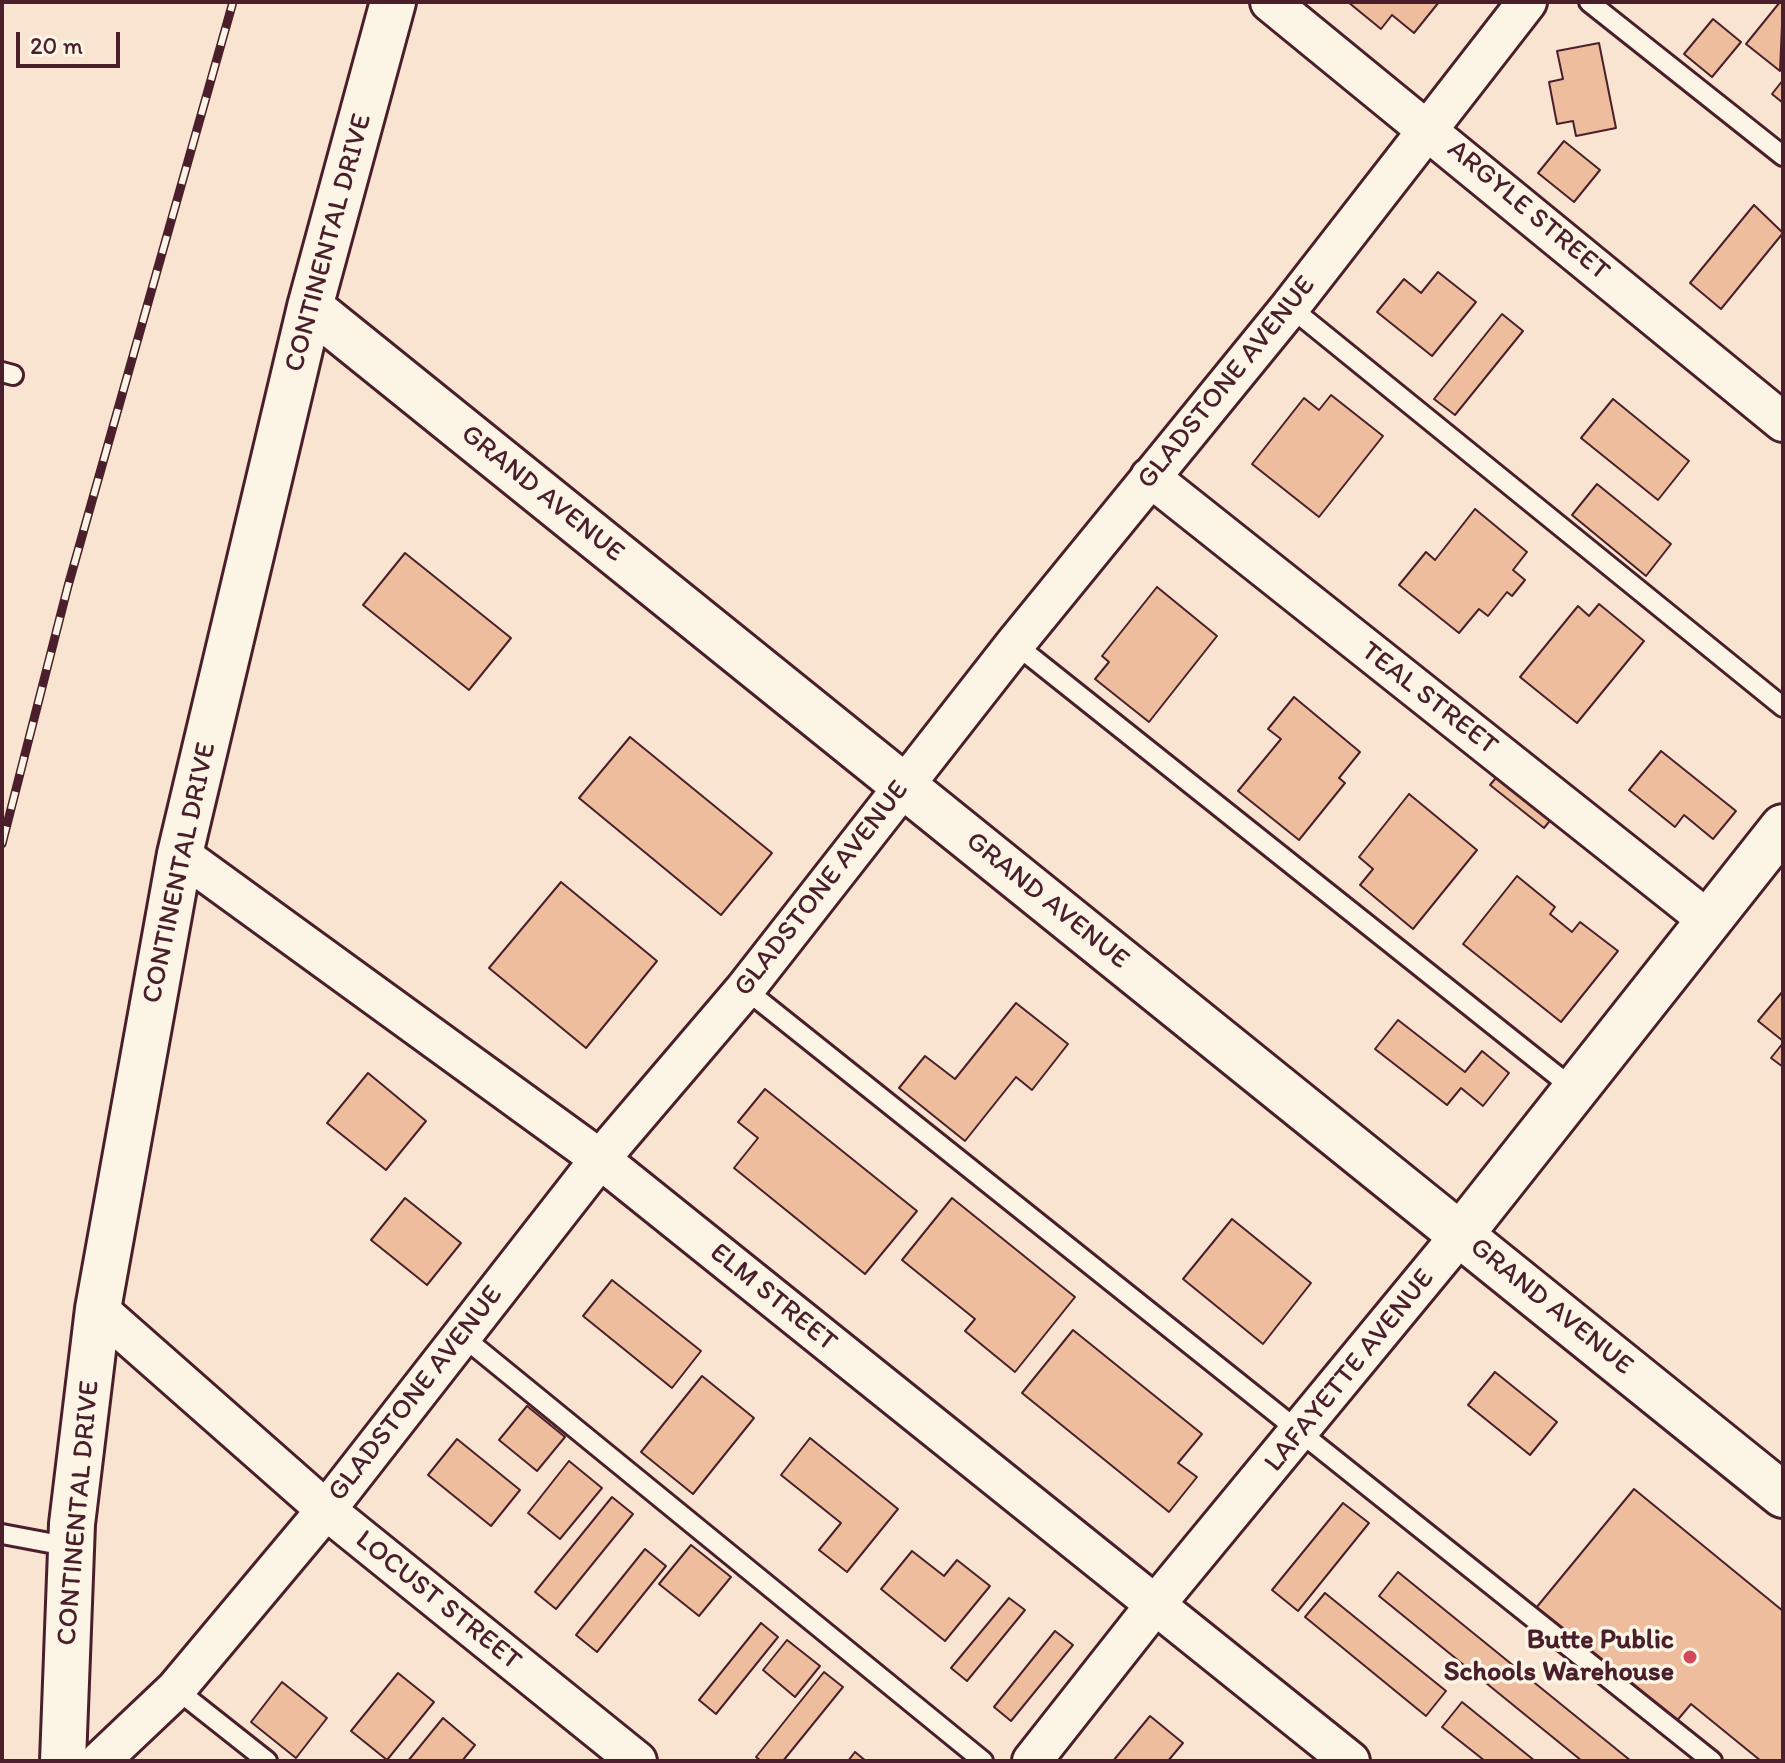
<!DOCTYPE html>
<html>
<head>
<meta charset="utf-8">
<style>
	body { margin:0 }
	#map { position:relative; width:1785px; height:1763px; overflow:hidden; background:#f8e4d0; font-family:Itim,sans-serif }
	canvas { display:block }
	.frame { position:absolute; inset:0; border:4px solid #4a1f2b; pointer-events:none }
	.scale { position:absolute; left:16px; top:32px; width:104px; height:36px; box-sizing:border-box; border:4px solid #4a1f2b; border-top:0; padding-left:10px; font-size:24px; line-height:28px; white-space:nowrap; color:#4a1f2b; -webkit-text-stroke:6px #fcf5e5; paint-order:stroke }
</style>
</head>
<body>
<div id="map">
<canvas width="1785" height="1763"></canvas>
<div class="frame"></div>
<div class="scale">20 m</div>
</div>
<script>
const ctx = document.querySelector('canvas').getContext('2d');
ctx.lineJoin = 'round';
function fill(path, color) { ctx.fillStyle = color; ctx.fill(path, 'evenodd'); }
const poly = rows => new Path2D(rows.map(r => 'M' + r).join(''));
function trace(path, color, width, dash) { ctx.strokeStyle = color; ctx.lineWidth = width; ctx.lineCap = dash ? 'butt' : 'round'; ctx.setLineDash(dash || []); ctx.stroke(path); }
function write(font, color, halo, rows, align = 'center') {
  ctx.font = font + ' Itim,sans-serif'; ctx.lineWidth = 7; ctx.setLineDash([]); ctx.textBaseline = 'middle'; ctx.strokeStyle = halo; ctx.fillStyle = color; for (const [text, x, y, turn = 0] of rows) {
    ctx.save(); ctx.translate(x, y); ctx.rotate((+turn || 0) * Math.PI / 180); ctx.textAlign = isNaN(turn) ? turn : align; if (halo) ctx.strokeText(text, 0, 0); ctx.fillText(text, 0, 0); ctx.restore();
  }
}
const building = poly([
	[1348,2,1439,2,1414,33,1392,15,1381,29,1348,2],
	[1780,2,1783,2,1780,71,1746,44,1780,2],
	[1713,19,1741,42,1712,77,1684,54,1713,19],
	[1599,43,1616,128,1576,136,1573,121,1557,124,1549,82,1563,79,1557,51,1599,43],
	[1783,80,1783,103,1772,94,1783,80],
	[1564,141,1600,170,1574,202,1538,173,1564,141],
	[1754,205,1783,233,1721,309,1690,283,1754,205],
	[1438,272,1476,302,1432,356,1377,312,1404,279,1421,293,1438,272],
	[1502,314,1523,331,1455,415,1434,399,1502,314],
	[1331,395,1383,436,1319,517,1252,464,1304,398,1319,410,1331,395],
	[1613,399,1689,461,1658,500,1581,438,1613,399],
	[1597,484,1671,544,1646,576,1572,515,1597,484],
	[1475,509,1527,552,1513,570,1525,580,1512,596,1507,592,1488,616,1479,609,1459,633,1399,585,1426,552,1435,560,1475,509],
	[405,553,511,638,469,690,363,605,405,553],
	[1157,587,1217,636,1149,722,1095,679,1109,662,1102,656,1157,587],
	[1599,604,1644,641,1577,723,1520,677,1578,606,1589,616,1599,604],
	[1294,697,1360,752,1339,778,1345,783,1299,840,1238,791,1281,739,1268,729,1294,697],
	[630,737,772,853,721,915,579,798,630,737],
	[1521,748,1574,791,1544,828,1490,785,1521,748],
	[1661,751,1736,811,1713,839,1684,815,1675,827,1629,790,1661,751],
	[1409,794,1477,850,1413,929,1360,885,1373,869,1359,857,1409,794],
	[1517,876,1555,907,1550,914,1572,932,1580,922,1618,951,1561,1022,1463,944,1517,876],
	[561,882,657,961,586,1048,489,968,561,882],
	[1783,991,1783,1041,1758,1021,1783,991],
	[1016,1003,1068,1044,1032,1090,1016,1077,965,1141,899,1088,925,1056,955,1079,1016,1003],
	[1398,1020,1465,1072,1482,1051,1509,1073,1483,1106,1461,1088,1447,1105,1375,1049,1398,1020],
	[1783,1043,1783,1067,1771,1058,1783,1043],
	[368,1073,426,1121,386,1170,327,1123,368,1073],
	[765,1089,917,1211,865,1274,734,1168,758,1138,738,1122,765,1089],
	[405,1198,461,1243,427,1285,371,1240,405,1198],
	[952,1198,1075,1297,1015,1372,965,1331,975,1319,902,1260,952,1198],
	[1232,1219,1311,1283,1263,1344,1183,1279,1232,1219],
	[612,1280,701,1351,672,1388,583,1316,612,1280],
	[1073,1330,1202,1434,1178,1463,1197,1477,1169,1512,1022,1393,1073,1330],
	[1495,1372,1557,1422,1530,1455,1468,1405,1495,1372],
	[702,1376,754,1418,693,1494,641,1452,702,1376],
	[527,1406,565,1437,537,1471,499,1440,527,1406],
	[810,1438,898,1509,847,1572,819,1550,841,1523,781,1475,810,1438],
	[457,1439,520,1490,491,1526,428,1475,457,1439],
	[569,1461,602,1488,560,1539,528,1513,569,1461],
	[1634,1489,1783,1611,1783,1761,1761,1761,1691,1704,1675,1723,1536,1608,1634,1489],
	[612,1497,633,1514,556,1609,535,1592,612,1497],
	[1343,1503,1369,1523,1298,1611,1272,1590,1343,1503],
	[691,1545,731,1577,699,1616,659,1584,691,1545],
	[645,1549,666,1566,597,1652,576,1635,645,1549],
	[912,1551,944,1576,957,1560,990,1586,945,1641,881,1589,912,1551],
	[1398,1572,1631,1761,1582,1761,1379,1596,1398,1572],
	[1325,1593,1446,1691,1426,1716,1305,1617,1325,1593],
	[1009,1598,1025,1610,967,1681,951,1668,1009,1598],
	[761,1623,778,1637,716,1714,699,1700,761,1623],
	[1055,1631,1073,1645,1011,1721,994,1707,1055,1631],
	[787,1640,820,1666,795,1697,763,1670,787,1640],
	[824,1672,843,1687,783,1761,761,1761,756,1757,824,1672],
	[398,1673,434,1702,387,1760,351,1731,398,1673],
	[282,1682,327,1718,296,1758,251,1722,282,1682],
	[1462,1702,1535,1761,1485,1761,1442,1727,1462,1702],
	[1150,1716,1183,1743,1168,1761,1113,1761,1150,1716],
	[443,1718,475,1745,462,1761,408,1761,443,1718],
	[855,1752,866,1761,848,1761,855,1752]
]);
const service = poly([
	[1589,2,1783,156],
	[1290,307,1783,707],
	[2,372,13,375],
	[1015,644,1575,1090],
	[745,989,1712,1761],
	[462,1336,983,1761],
	[2,1534,71,1547],
	[176,1689,267,1761]
]);
const minor = poly([
	[1270,2,1783,422],
	[1150,477,1709,921],
	[180,854,600,1159,1350,1761],
	[98,1309,326,1510,637,1761],
	[100,1761,176,1689,326,1510,600,1159,745,989,1015,644,1290,307,1527,2],
	[1032,1761,1155,1605,1461,1234]
]);
const tertiary = poly([
	[1461,1234,1783,827]
]);
const secondary = poly([
	[310,307,1783,1495],
	[63,1761,72,1524,98,1309,180,854,310,307,393,2]
]);
const rail = poly([
	[2,844,68,586,233,2]
]);
const markers = [
	[1690,1657,8,"#d1495b"]
];
const streetNames = [
	["ARGYLE STREET",1528,211,40],
	["CONTINENTAL DRIVE",329,243,-75],
	["GLADSTONE AVENUE",1227,383,-51],
	["GRAND AVENUE",542,494,39],
	["TEAL STREET",1429,699,38],
	["CONTINENTAL DRIVE",180,873,-78],
	["GLADSTONE AVENUE",822,889,-52],
	["GRAND AVENUE",1047,901,39],
	["ELM STREET",773,1298,39],
	["GRAND AVENUE",1551,1307,39],
	["LAFAYETTE AVENUE",1350,1371,-51],
	["GLADSTONE AVENUE",416,1394,-52],
	["CONTINENTAL DRIVE",79,1513,-85],
	["LOCUST STREET",438,1601,39]
];
const poiNames = [
	["Butte Public",1674,1641],
	["Schools Warehouse",1674,1673]
];
fill(building, '#edbd9e');
trace(building, '#4a1f2b', 2);
trace(service, '#4a1f2b', 24);
trace(minor, '#4a1f2b', 44);
trace(tertiary, '#4a1f2b', 50);
trace(secondary, '#4a1f2b', 50);
trace(service, '#fcf5e5', 18);
trace(minor, '#fcf5e5', 38);
trace(tertiary, '#fcf5e5', 44);
trace(secondary, '#fcf5e5', 44);
trace(rail, '#4a1f2b', 9);
trace(rail, '#fcf5e5', 6, [18]);
for (const [x, y, r, color] of markers) { const dot = new Path2D(); dot.arc(x, y, r, 0, 2 * Math.PI); ctx.fillStyle = color; ctx.fill(dot); trace(dot, '#fcf5e5', 3); }
write('28px', '#4a1f2b', '#fcf5e5', streetNames);
write('bold 28px', '#4a1f2b', '#fcf5e5', poiNames, 'right');
</script>
</body>
</html>
